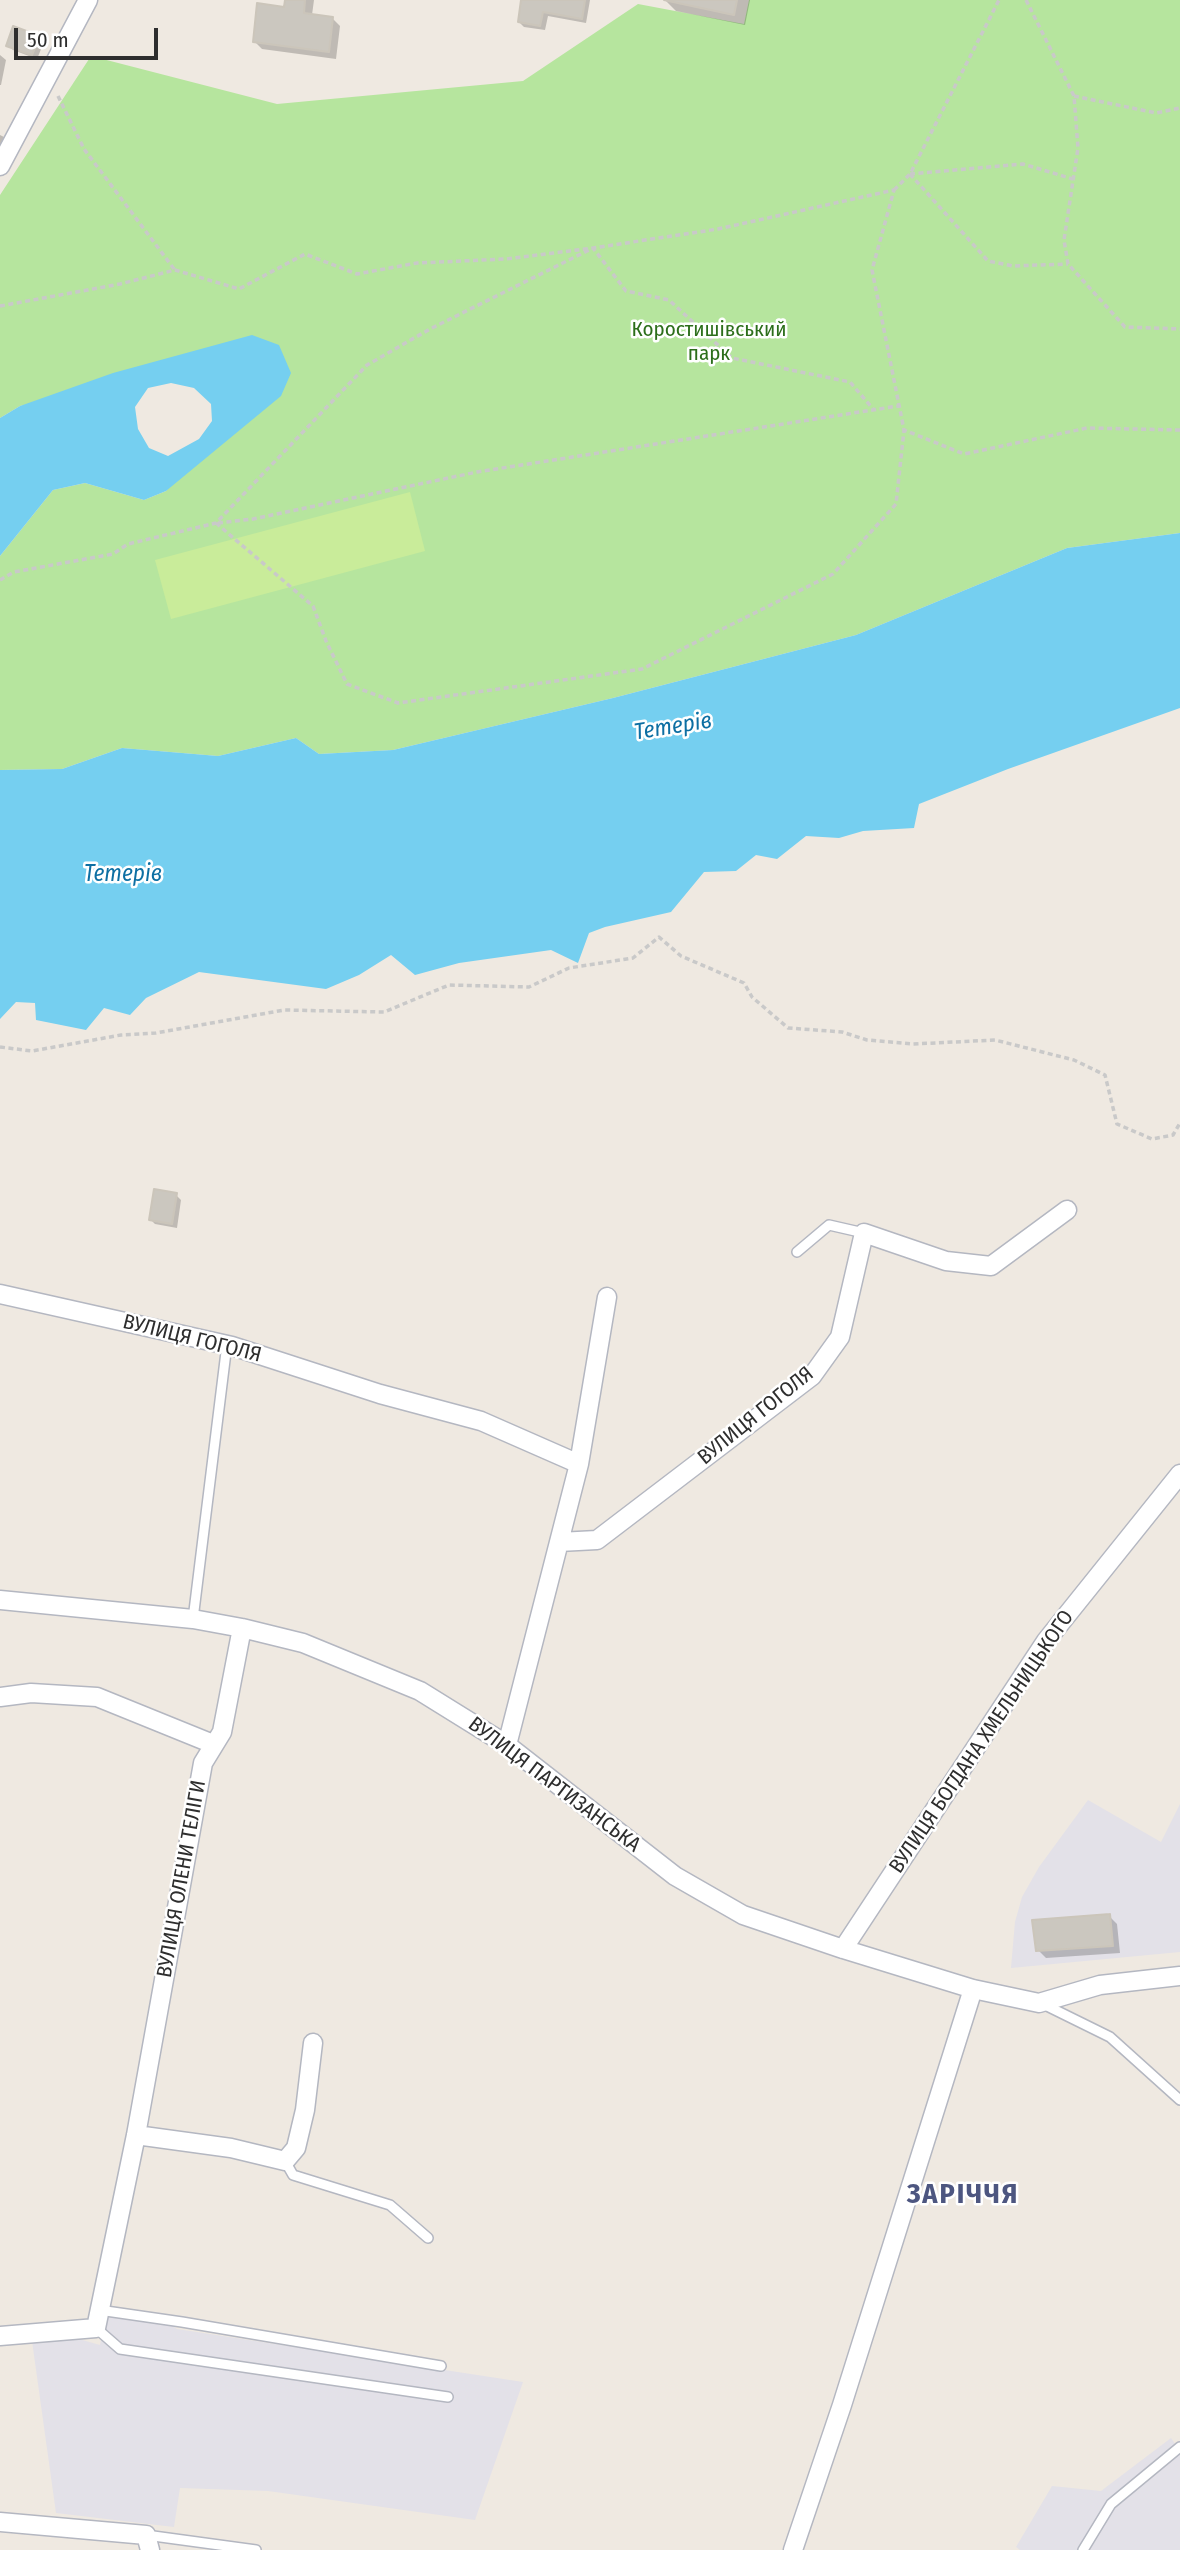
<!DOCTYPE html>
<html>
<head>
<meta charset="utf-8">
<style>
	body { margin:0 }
	#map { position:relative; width:1180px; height:2550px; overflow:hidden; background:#efe9e1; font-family:"Fira Sans Condensed",sans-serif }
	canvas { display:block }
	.scale { position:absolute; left:14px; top:28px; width:144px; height:32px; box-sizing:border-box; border:4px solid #2e2e2e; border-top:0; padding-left:9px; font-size:21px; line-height:24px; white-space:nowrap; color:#2e2e2e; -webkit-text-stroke:5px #fff; paint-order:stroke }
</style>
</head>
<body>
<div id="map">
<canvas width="1180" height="2550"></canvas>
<div class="scale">50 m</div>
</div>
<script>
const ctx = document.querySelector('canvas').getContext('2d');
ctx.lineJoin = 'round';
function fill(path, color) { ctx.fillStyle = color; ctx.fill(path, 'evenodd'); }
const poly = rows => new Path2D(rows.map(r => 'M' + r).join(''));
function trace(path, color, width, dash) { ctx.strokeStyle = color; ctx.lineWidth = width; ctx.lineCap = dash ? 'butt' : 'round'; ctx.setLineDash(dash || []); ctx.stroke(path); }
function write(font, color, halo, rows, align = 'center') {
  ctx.font = font + ' "Fira Sans Condensed",sans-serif'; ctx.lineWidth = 5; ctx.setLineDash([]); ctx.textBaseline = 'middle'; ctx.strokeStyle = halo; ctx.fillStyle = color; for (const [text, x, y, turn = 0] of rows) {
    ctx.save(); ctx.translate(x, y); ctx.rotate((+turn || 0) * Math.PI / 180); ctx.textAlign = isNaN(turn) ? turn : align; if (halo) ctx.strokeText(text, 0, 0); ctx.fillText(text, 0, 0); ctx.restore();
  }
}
const industrial = poly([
	[1088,1800,1161,1842,1180,1804,1180,1952,1011,1968,1015,1922,1022,1897,1039,1867],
	[106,2312,167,2322,177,2329,523,2382,475,2520,268,2491,180,2488,174,2527,56,2513,32,2341,79,2339,100,2345],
	[1171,2438,1180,2451,1180,2550,1020,2550,1016,2547,1052,2486,1101,2491]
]);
const green = poly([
	[749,0,1180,0,1180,533,1067,548,856,635,613,698,393,750,319,754,296,738,218,756,122,748,62,769,0,770,0,556,53,490,85,483,144,500,166,491,279,345,20,406,0,418,0,195,91,56,277,104,523,81,638,4,744,24]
]);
const pitch = poly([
	[410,492,425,551,171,619,155,560]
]);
const water = poly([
	[252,335,279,345,291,373,281,396,166,491,144,500,85,483,53,490,0,556,0,418,20,406,113,373],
	[171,383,194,388,211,404,212,421,199,439,168,456,149,448,138,429,135,407,148,388],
	[1180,533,1180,708,1008,769,919,804,914,828,863,831,839,838,806,836,777,859,756,855,736,871,704,872,671,912,605,927,589,933,578,963,551,950,459,963,415,975,391,955,359,975,326,989,199,972,146,998,130,1015,104,1008,86,1030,36,1020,35,1003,16,1002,0,1019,0,770,62,769,122,748,218,756,296,738,319,754,393,750,613,698,856,635,1067,548]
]);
const shadow = poly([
	[286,0,314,0,312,15,332,18,340,26,336,59,262,49,254,41,285,9],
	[523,0,590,0,586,23,548,16,545,30,524,27,519,22],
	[665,0,750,0,745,25,676,11],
	[39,37,44,42,37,59,13,50,8,45],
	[0,55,6,60,1,85,0,85],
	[0,135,8,139,0,172],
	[176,1195,181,1200,177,1228,155,1224,150,1219],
	[1109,1916,1117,1924,1120,1953,1046,1958,1038,1950]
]);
const building = poly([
	[285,0,305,0,304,13,333,17,329,52,253,42,257,3,284,7,285,0],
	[521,0,585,0,582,19,543,12,540,26,518,22,521,0],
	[664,0,737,0,734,15,664,0],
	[13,26,40,36,32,55,6,46,13,26],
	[154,1189,177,1193,172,1224,149,1220,154,1189],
	[1110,1914,1113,1946,1036,1951,1032,1920,1110,1914]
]);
const path = poly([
	[1026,0,1074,96,1078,148,1064,240,1068,264,1125,327,1180,329],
	[58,96,84,149,174,269],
	[1074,96,1156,113,1180,108],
	[910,174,988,261,1013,266,1068,264],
	[910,174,1023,164,1073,179],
	[894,190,910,174,999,0],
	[0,306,120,284,175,270,239,289,305,254,357,274,417,263,506,259,593,248,718,229,894,190,872,270,904,430,964,454,1087,428,1180,430],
	[216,523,313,606,326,641,347,684,398,703,642,669,833,574,896,504,904,430],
	[218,523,253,519,477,472,898,406],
	[0,580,14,572,113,554,128,544,216,523,367,365,430,329,593,248,626,291,669,300,732,358,850,382,874,410],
	[0,1047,32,1051,121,1035,156,1033,284,1010,384,1012,449,985,529,987,569,968,633,958,659,937,681,956,744,983,752,997,788,1028,842,1032,867,1040,913,1044,995,1040,1074,1060,1105,1075,1117,1124,1152,1139,1173,1135,1180,1123]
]);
const service = poly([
	[797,1252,829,1225,864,1233],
	[193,1619,227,1344],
	[1041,2003,1110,2037,1180,2100],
	[285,2161,293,2175,390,2205,428,2238],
	[99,2310,182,2322,441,2366],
	[96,2328,120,2349,448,2397],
	[146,2535,256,2550],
	[1083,2550,1111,2504,1180,2447]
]);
const minor = poly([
	[0,166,88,0],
	[0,1294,232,1346,380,1394,481,1421,579,1464,507,1745],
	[579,1464,607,1297],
	[559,1542,597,1540,812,1376,840,1337,864,1233,946,1261,991,1266,1067,1210],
	[0,1600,193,1619,242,1628,303,1643,420,1691,507,1745,675,1876,743,1915,843,1949,973,1989,1039,2003,1100,1985,1180,1976],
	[0,1697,31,1693,97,1697,213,1744],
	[843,1949,1046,1641,1180,1474],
	[136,2135,231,2148,285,2161,296,2148,305,2110,313,2043],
	[0,2336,96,2328,136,2135,203,1763,222,1732,242,1628],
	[0,2522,146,2535,150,2550],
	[793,2550,842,2405,973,1989]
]);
const parkNames = [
	["Коростишівський",709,330],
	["парк",709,354]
];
const streetNames = [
	["ВУЛИЦЯ ГОГОЛЯ",192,1339,14],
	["ВУЛИЦЯ ГОГОЛЯ",756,1416,-39],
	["ВУЛИЦЯ БОГДАНА ХМЕЛЬНИЦЬКОГО",982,1742,-56],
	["ВУЛИЦЯ ПАРТИЗАНСЬКА",554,1785,37],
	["ВУЛИЦЯ ОЛЕНИ ТЕЛІГИ",182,1879,-80]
];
const waterNames = [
	["Тетерів",673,727,-9],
	["Тетерів",123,875]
];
const districtNames = [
	["ЗАРІЧЧЯ",963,2195]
];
fill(industrial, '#e3e1e8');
fill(green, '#b6e59e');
fill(pitch, '#c9ec9a');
fill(water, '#75cff0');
fill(shadow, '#0003');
fill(building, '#cbc7bf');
trace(building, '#cbc5ba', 2);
trace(service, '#b4b7c1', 12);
trace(minor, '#b4b7c1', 21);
trace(path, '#c9c9c9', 3.5, [5, 3.5]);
trace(service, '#fff', 9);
trace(minor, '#fff', 18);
write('21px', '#2c6e1b', '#fff', parkNames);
write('21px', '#2e2e2e', '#fff', streetNames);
write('italic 23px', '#0d6fa3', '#fff', waterNames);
ctx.letterSpacing = '2px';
write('bold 28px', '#4d5680', '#fff', districtNames);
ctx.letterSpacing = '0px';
</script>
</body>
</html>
